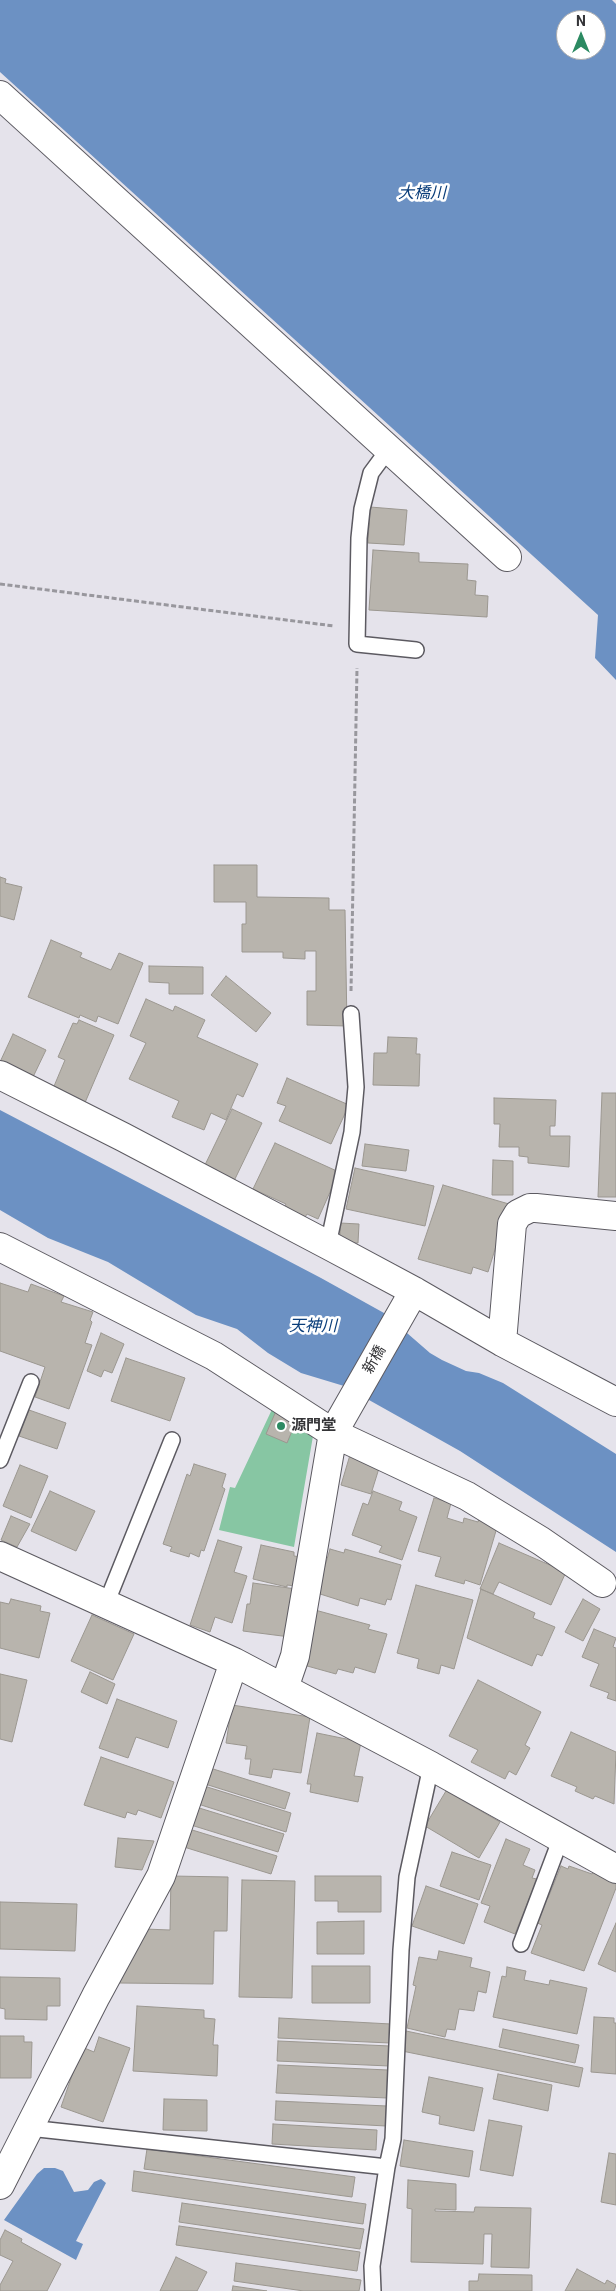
<!DOCTYPE html>
<html>
<head>
<meta charset="utf-8">
<style>
	body { margin:0 }
	#map { position:relative; width:616px; height:2291px; overflow:hidden; background:#e5e3eb; font-family:Roboto,sans-serif }
	canvas { display:block }
	.north { position:absolute; left:556px; top:10px; width:50px; height:50px; box-sizing:border-box; background:#fff; border:1px solid #aeaeaf; border-radius:50%; rotate:0deg; font-size:14px; font-weight:700; line-height:20px; text-align:center; color:#343437 }
	.north::after { content:''; display:block; margin:auto; width:18px; height:22px; background:#2c8a62; clip-path:polygon(50% 0,100% 100%,50% 72%,0 100%) }
</style>
</head>
<body>
<div id="map">
<canvas width="616" height="2291"></canvas>
<div class="north">N</div>
</div>
<script>
const ctx = document.querySelector('canvas').getContext('2d');
ctx.lineJoin = 'round';
function fill(path, color) { ctx.fillStyle = color; ctx.fill(path, 'evenodd'); }
const poly = rows => new Path2D(rows.map(r => 'M' + r).join(''));
function trace(path, color, width, dash) { ctx.strokeStyle = color; ctx.lineWidth = width; ctx.lineCap = dash ? 'butt' : 'round'; ctx.setLineDash(dash || []); ctx.stroke(path); }
function write(font, color, halo, rows, align = 'center') {
  ctx.font = font + ' Roboto,"Noto Sans JP",sans-serif'; ctx.lineWidth = 5; ctx.setLineDash([]); ctx.textBaseline = 'middle'; ctx.strokeStyle = halo; ctx.fillStyle = color; for (const [text, x, y, turn = 0] of rows) {
    ctx.save(); ctx.translate(x, y); ctx.rotate((+turn || 0) * Math.PI / 180); ctx.textAlign = isNaN(turn) ? turn : align; if (halo) ctx.strokeText(text, 0, 0); ctx.fillText(text, 0, 0); ctx.restore();
  }
}
const green = poly([
	[275,1403,313,1436,294,1547,219,1530,230,1487,235,1488]
]);
const water = poly([
	[0,0,612,0,616,4,616,680,595,658,598,615,0,72],
	[566,20,596,20,596,50,566,50],
	[0,1110,321,1278,384,1313,430,1353,442,1360,466,1371,479,1373,503,1383,616,1454,616,1552,460,1451,344,1386,301,1373,268,1353,237,1329,196,1315,108,1262,48,1238,0,1210],
	[44,2168,55,2168,63,2171,74,2192,88,2190,94,2182,101,2179,106,2183,76,2241,83,2244,76,2260,4,2220,37,2174]
]);
const building = poly([
	[370,507,407,510,404,545,368,543,370,507],
	[373,550,419,553,419,562,468,564,467,580,476,581,475,595,488,596,487,617,369,610,373,550],
	[214,865,257,865,257,897,329,898,329,910,345,910,347,1026,307,1025,307,991,316,991,316,951,305,951,305,959,283,958,283,952,242,952,242,924,246,924,246,902,214,902,214,865],
	[0,877,6,879,5,883,22,887,14,920,0,916,0,877],
	[51,940,82,953,80,957,111,970,119,953,143,963,118,1024,98,1016,96,1022,80,1015,79,1018,28,997,51,940],
	[149,966,203,967,203,994,169,994,169,983,149,982,149,966],
	[226,976,271,1013,256,1032,211,995,226,976],
	[146,999,173,1011,175,1006,205,1020,197,1037,258,1064,243,1097,237,1094,226,1120,211,1113,204,1130,172,1117,179,1101,129,1079,146,1043,130,1036,146,999],
	[79,1020,114,1035,84,1105,52,1091,65,1060,58,1057,73,1023,77,1024,79,1020],
	[13,1034,46,1050,33,1077,0,1062,13,1034],
	[388,1037,417,1038,416,1054,420,1054,419,1086,373,1085,374,1053,387,1053,388,1037],
	[287,1078,349,1105,331,1144,279,1121,286,1106,277,1103,287,1078],
	[602,1093,616,1093,616,1197,598,1197,602,1093],
	[494,1098,556,1100,555,1126,550,1126,550,1136,570,1136,569,1167,528,1163,528,1157,519,1156,519,1147,499,1147,500,1124,494,1124,494,1098],
	[232,1109,262,1123,234,1181,204,1167,232,1109],
	[275,1143,339,1172,318,1219,307,1214,304,1219,283,1210,286,1204,253,1189,275,1143],
	[365,1144,409,1150,406,1171,362,1166,365,1144],
	[493,1160,513,1161,513,1195,492,1195,493,1160],
	[355,1168,434,1186,425,1226,346,1209,355,1168],
	[443,1185,509,1204,488,1272,473,1267,471,1274,418,1259,443,1185],
	[340,1223,359,1224,358,1243,340,1242,340,1223],
	[0,1283,28,1292,31,1284,64,1296,61,1302,93,1312,90,1320,92,1322,85,1343,92,1345,69,1409,35,1397,45,1367,0,1351,0,1283],
	[101,1333,124,1344,112,1373,104,1370,101,1377,87,1371,101,1333],
	[126,1358,185,1378,170,1421,111,1401,126,1358],
	[29,1410,66,1423,57,1449,19,1436,29,1410],
	[276,1411,297,1419,287,1443,266,1434,276,1411],
	[350,1455,380,1465,371,1494,341,1485,350,1455],
	[194,1464,226,1474,222,1487,225,1489,204,1551,201,1550,199,1557,190,1553,189,1557,170,1551,172,1547,163,1544,187,1474,190,1476,194,1464],
	[20,1465,48,1476,31,1518,3,1506,20,1465],
	[50,1491,95,1511,76,1551,31,1531,50,1491],
	[373,1491,402,1502,399,1510,417,1517,402,1560,379,1552,382,1546,352,1535,363,1503,368,1505,373,1491],
	[434,1498,451,1503,447,1518,463,1523,464,1518,478,1522,479,1518,498,1524,480,1585,465,1580,464,1584,435,1576,441,1557,418,1551,434,1498],
	[11,1516,30,1524,17,1547,1,1540,11,1516],
	[218,1540,242,1547,234,1572,247,1576,232,1623,215,1617,210,1632,190,1625,218,1540],
	[499,1543,566,1572,551,1605,499,1582,493,1594,480,1589,499,1543],
	[261,1545,294,1552,294,1556,301,1557,295,1586,287,1585,287,1587,253,1579,261,1545],
	[330,1549,344,1553,345,1549,401,1565,391,1600,387,1599,385,1605,360,1598,358,1606,317,1593,330,1549],
	[253,1583,296,1589,290,1637,243,1631,247,1604,250,1604,253,1583],
	[416,1585,473,1600,454,1669,441,1665,439,1674,417,1668,419,1659,397,1653,416,1585],
	[481,1589,535,1613,533,1618,555,1627,542,1656,537,1654,532,1666,467,1638,481,1589],
	[11,1599,41,1606,40,1611,50,1613,39,1658,0,1648,0,1602,9,1604,11,1599],
	[583,1599,600,1609,583,1641,565,1632,583,1599],
	[315,1610,370,1625,368,1629,387,1634,375,1673,355,1667,353,1673,338,1669,336,1674,300,1664,315,1610],
	[92,1615,134,1634,113,1680,71,1661,92,1615],
	[594,1629,616,1638,613,1647,616,1648,616,1701,607,1698,609,1693,590,1686,599,1664,582,1657,594,1629],
	[90,1672,115,1684,107,1704,81,1692,90,1672],
	[0,1674,27,1680,12,1742,0,1739,0,1674],
	[478,1680,541,1712,525,1745,530,1748,516,1775,509,1771,505,1779,471,1762,478,1750,449,1736,478,1680],
	[117,1699,177,1721,168,1748,136,1737,128,1758,99,1748,117,1699],
	[232,1705,310,1717,301,1773,273,1769,271,1778,249,1774,251,1759,245,1759,247,1746,226,1743,232,1705],
	[571,1732,616,1752,614,1804,595,1796,593,1799,575,1791,577,1787,551,1776,571,1732],
	[317,1733,361,1742,354,1776,363,1777,358,1802,310,1792,311,1784,307,1784,317,1733],
	[101,1757,174,1782,161,1818,138,1810,136,1815,127,1812,125,1818,84,1805,101,1757],
	[210,1768,290,1793,285,1809,205,1784,210,1768],
	[204,1786,291,1813,286,1832,198,1804,204,1786],
	[446,1791,500,1822,479,1858,425,1826,446,1791],
	[196,1807,284,1834,278,1852,191,1825,196,1807],
	[189,1829,277,1856,271,1874,184,1847,189,1829],
	[118,1838,154,1841,142,1870,115,1867,118,1838],
	[506,1839,530,1849,523,1865,535,1870,532,1878,537,1879,515,1934,484,1922,490,1906,481,1903,506,1839],
	[452,1852,491,1865,479,1900,440,1886,452,1852],
	[561,1866,568,1869,569,1866,592,1874,594,1871,616,1879,616,1888,584,1971,531,1953,542,1925,535,1922,544,1897,548,1898,561,1866],
	[171,1876,228,1877,227,1931,214,1931,213,1984,119,1983,145,1929,170,1930,171,1876],
	[315,1876,381,1876,381,1912,338,1912,338,1901,315,1901,315,1876],
	[242,1880,295,1881,292,1998,239,1997,242,1880],
	[426,1886,478,1904,464,1944,412,1926,426,1886],
	[0,1902,77,1904,75,1951,0,1949,0,1902],
	[364,1921,364,1954,317,1954,317,1922,364,1921],
	[616,1923,616,1972,598,1964,616,1923],
	[439,1951,472,1958,470,1967,490,1972,486,1993,478,1991,474,2011,459,2009,455,2030,447,2029,445,2037,407,2028,416,1986,413,1985,419,1957,437,1960,439,1951],
	[312,1966,370,1966,370,2003,312,2003,312,1966],
	[507,1967,526,1971,524,1980,549,1985,550,1980,587,1988,577,2034,493,2017,502,1976,506,1977,507,1967],
	[0,1977,60,1978,60,2006,47,2006,47,2020,5,2019,5,2009,0,2008,0,1977],
	[137,2006,204,2010,204,2018,215,2019,213,2045,218,2045,217,2076,133,2071,137,2006],
	[594,2017,614,2018,614,2023,616,2023,616,2074,591,2072,594,2017],
	[279,2018,391,2024,390,2043,278,2038,279,2018],
	[503,2029,579,2045,575,2063,499,2047,503,2029],
	[406,2031,583,2068,579,2087,402,2051,406,2031],
	[0,2036,24,2036,24,2042,32,2042,31,2078,0,2078,0,2036],
	[99,2037,130,2048,103,2122,61,2107,82,2047,94,2052,99,2037],
	[278,2041,390,2046,389,2066,277,2061,278,2041],
	[278,2065,388,2070,387,2098,276,2093,278,2065],
	[498,2074,552,2085,548,2111,493,2099,498,2074],
	[429,2077,483,2088,474,2131,439,2124,440,2116,422,2112,429,2077],
	[164,2099,207,2100,207,2131,163,2130,164,2099],
	[276,2101,387,2106,386,2126,275,2120,276,2101],
	[489,2120,522,2126,513,2176,480,2170,489,2120],
	[273,2124,377,2130,376,2150,272,2144,273,2124],
	[404,2140,473,2151,469,2177,400,2166,404,2140],
	[147,2149,355,2177,352,2197,144,2169,147,2149],
	[609,2153,616,2154,616,2205,601,2202,609,2153],
	[134,2171,366,2204,363,2224,132,2191,134,2171],
	[408,2180,456,2184,456,2210,435,2209,435,2211,474,2212,475,2207,531,2208,529,2268,491,2267,492,2234,484,2234,483,2264,411,2262,412,2209,407,2208,408,2180],
	[182,2203,364,2229,360,2249,179,2222,182,2203],
	[179,2226,360,2252,357,2271,176,2245,179,2226],
	[5,2230,22,2239,21,2242,61,2264,47,2291,0,2291,0,2285,13,2261,0,2255,0,2240,5,2230],
	[176,2257,207,2272,197,2291,160,2291,176,2257],
	[236,2263,361,2280,359,2291,304,2291,234,2281,236,2263],
	[577,2269,605,2284,607,2280,616,2285,614,2291,565,2291,577,2269],
	[479,2274,532,2275,532,2291,469,2291,469,2281,478,2281,479,2274],
	[233,2286,267,2291,232,2291,233,2286]
]);
const path = poly([
	[0,584,334,626],
	[351,991,357,668]
]);
const lane = poly([
	[388,450,371,473,362,509,359,538,357,644,416,650],
	[328,1245,352,1132,356,1087,351,1014],
	[0,1460,31,1382],
	[106,1604,172,1440],
	[521,1944,561,1838],
	[29,2128,387,2167,372,2266,373,2291],
	[387,2167,393,2139,401,1950,407,1877,431,1766]
]);
const street = poly([
	[0,95,507,557],
	[0,1075,123,1137,328,1245,414,1291,502,1342,616,1402],
	[0,1247,214,1356,333,1433,467,1496,541,1541,602,1583],
	[502,1342,512,1224,518,1214,530,1208,536,1208,616,1216],
	[0,1556,234,1662,431,1766,616,1869],
	[284,1688,295,1656,333,1433,414,1291],
	[0,2185,96,1996,161,1876,234,1662]
]);
const markers = [
	[281,1426,5,"#2c8a62"]
];
const streetNames = [
	["新橋",375,1360,-60]
];
const poiNames = [
	["源門堂",291,1426]
];
const waterNames = [
	["大橋川",422,194],
	["天神川",313,1327]
];
fill(green, '#87c6a3');
fill(water, '#6c91c3');
fill(building, '#b8b4ad');
trace(building, '#9b9790', 1);
trace(lane, '#5c5a61', 18);
trace(street, '#5c5a61', 30);
trace(path, '#98979d', 3, [5, 2.5]);
trace(lane, '#fff', 15);
trace(street, '#fff', 28);
for (const [x, y, r, color] of markers) { const dot = new Path2D(); dot.arc(x, y, r, 0, 2 * Math.PI); ctx.fillStyle = color; ctx.fill(dot); trace(dot, '#fff', 2); }
write('15px', '#343437', '#fff', streetNames);
write('bold 15px', '#343437', '#fff', poiNames, 'left');
write('italic 16px', '#093d7a', '#fff', waterNames);
</script>
</body>
</html>
